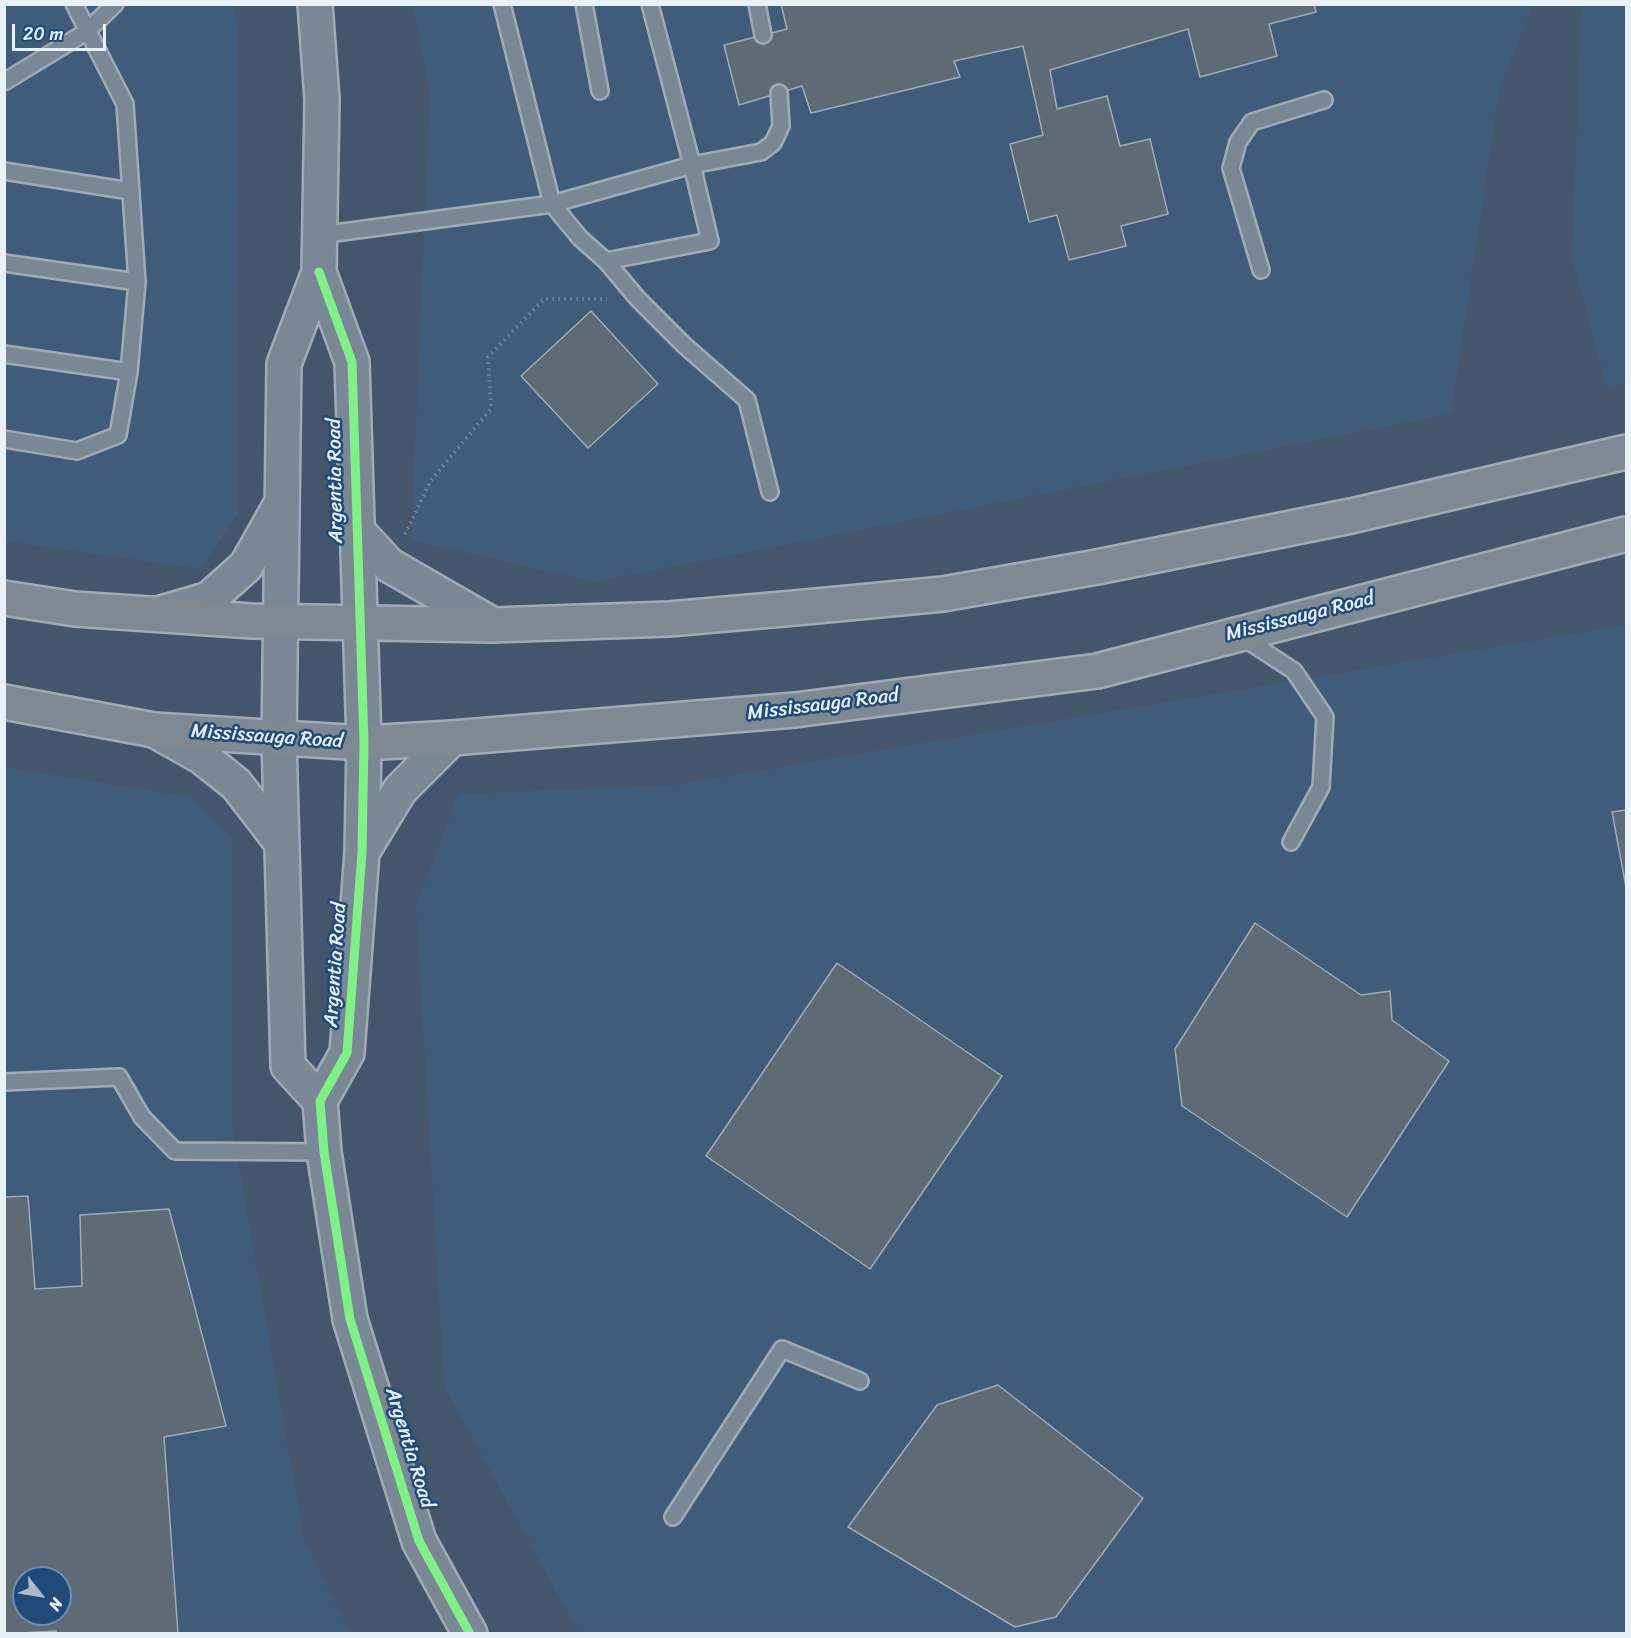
<!DOCTYPE html>
<html>
<head>
<meta charset="utf-8">
<style>
	body { margin:0 }
	#map { position:relative; width:1631px; height:1638px; overflow:hidden; background:#43566b; font-family:Sriracha,sans-serif }
	canvas { display:block }
	.frame { position:absolute; inset:0; border:6px solid #e8f1f8; pointer-events:none }
	.north { position:absolute; left:12px; top:1566px; width:60px; height:60px; box-sizing:border-box; background:#1f4a7a; border:2px solid #6f8dac; border-radius:50%; rotate:121deg; font-size:16px; font-weight:700; line-height:24px; text-align:center; color:#e8f1f8 }
	.north::after { content:''; display:block; margin:auto; width:21px; height:27px; background:#aebbc7; clip-path:polygon(50% 0,100% 100%,50% 72%,0 100%) }
	.scale { position:absolute; left:12px; top:24px; width:94px; height:27px; box-sizing:border-box; border:3px solid #e8f1f8; border-top:0; padding-left:8px; font-size:18px; line-height:21px; white-space:nowrap; color:#e8f1f8; -webkit-text-stroke:4px #1f4a7a; paint-order:stroke }
</style>
</head>
<body>
<div id="map">
<canvas width="1631" height="1638"></canvas>
<div class="frame"></div>
<div class="north">N</div>
<div class="scale">20 m</div>
</div>
<script>
const ctx = document.querySelector('canvas').getContext('2d');
ctx.lineJoin = 'round';
function fill(path, color) { ctx.fillStyle = color; ctx.fill(path, 'evenodd'); }
const poly = rows => new Path2D(rows.map(r => 'M' + r).join(''));
function trace(path, color, width, dash) { ctx.strokeStyle = color; ctx.lineWidth = width; ctx.lineCap = dash ? 'butt' : 'round'; ctx.setLineDash(dash || []); ctx.stroke(path); }
function write(font, color, halo, rows, align = 'center') {
  ctx.font = font + ' Sriracha,sans-serif'; ctx.lineWidth = 5; ctx.setLineDash([]); ctx.textBaseline = 'middle'; ctx.strokeStyle = halo; ctx.fillStyle = color; for (const [text, x, y, turn = 0] of rows) {
    ctx.save(); ctx.translate(x, y); ctx.rotate((+turn || 0) * Math.PI / 180); ctx.textAlign = isNaN(turn) ? turn : align; if (halo) ctx.strokeText(text, 0, 0); ctx.fillText(text, 0, 0); ctx.restore();
  }
}
const built = poly([
	[5,5,233,5,237,21,238,514,200,569,5,541],
	[413,5,1534,5,1500,86,1451,414,594,582,411,540,430,93],
	[1581,5,1626,5,1626,383,1607,389,1572,258],
	[1626,625,1626,1633,579,1633,444,1386,416,907,458,794,673,785],
	[4,767,190,797,232,838,232,1124,304,1539,350,1633,5,1633],
	[24,1578,60,1578,60,1614,24,1614]
]);
const building = poly([
	[781,4,1314,4,1316,12,1269,24,1277,56,1200,77,1188,29,1050,70,1057,109,1107,96,1120,146,1150,139,1168,214,1121,226,1126,246,1069,260,1057,215,1029,222,1010,144,1043,135,1023,46,954,61,960,77,811,113,802,86,739,105,724,45,787,29,781,4],
	[591,311,658,384,588,448,521,376,591,311],
	[1626,810,1626,887,1612,812,1626,810],
	[1255,923,1361,995,1390,991,1392,1020,1449,1061,1347,1217,1182,1106,1175,1049,1255,923],
	[837,963,1002,1076,870,1269,706,1156,837,963],
	[28,1196,35,1289,82,1286,80,1215,169,1209,226,1426,164,1437,178,1634,56,1634,56,1631,4,1634,4,1197,28,1196],
	[24,1578,60,1578,60,1614,24,1614,24,1578],
	[998,1385,1143,1498,1056,1617,1015,1627,848,1527,937,1405,998,1385]
]);
const path = poly([
	[405,534,431,480,491,409,488,357,544,299,607,299]
]);
const service = poly([
	[584,4,600,91],
	[650,4,692,165,552,204,580,238,606,261,710,241,692,165,761,152,773,143,781,126,779,93],
	[757,4,763,35],
	[4,82,86,32,115,4],
	[4,171,130,191],
	[320,235,552,204,502,4],
	[606,261,638,299,684,345,747,400,770,492],
	[4,263,137,282],
	[1261,270,1231,168,1238,142,1252,122,1324,100],
	[4,354,129,372],
	[4,439,77,451,118,435,129,372,137,282,125,104,74,4],
	[1242,637,1294,671,1325,717,1321,787,1291,842],
	[4,1082,119,1077,142,1117,175,1151,324,1152],
	[673,1517,782,1349,860,1381]
]);
const tertiary = poly([
	[315,4,322,99,319,272,284,364,279,739,288,1066,320,1101],
	[319,272,352,362,364,743,362,852,347,1053,320,1101,324,1152,350,1319,419,1541,470,1634],
	[355,528,389,565,493,625],
	[158,614,209,599,246,566,281,504],
	[154,730,202,757,236,784,280,841],
	[363,851,400,790,452,738]
]);
const primary = poly([
	[4,598,75,609,252,621,493,625,669,619,806,607,943,594,1097,567,1351,516,1626,452],
	[4,702,154,730,364,743,452,738,795,710,1097,671,1626,534]
]);
const cycleway = poly([
	[319,272,352,362,364,743,362,852,347,1053,320,1101,324,1152,350,1319,419,1541,470,1634]
]);
const streetNames = [
	["Argentia Road",336,481,-91],
	["Mississauga Road",1300,617,-14],
	["Mississauga Road",823,705,-7],
	["Mississauga Road",267,737,4],
	["Argentia Road",336,965,-86],
	["Argentia Road",409,1448,73]
];
fill(built, '#405c7b');
fill(building, '#5e6b77');
trace(building, '#a0abb6', 1.5);
trace(service, '#a0abb6', 20);
trace(tertiary, '#a0abb6', 38);
trace(primary, '#a0abb6', 38);
trace(path, '#798591', 4, [1.5, 4.5]);
trace(service, '#7a8794', 15);
trace(tertiary, '#7a8794', 33);
trace(primary, '#7e8994', 33);
trace(cycleway, '#82f089', 9);
write('20px', '#e8f1f8', '#1f4a7a', streetNames);
</script>
</body>
</html>
